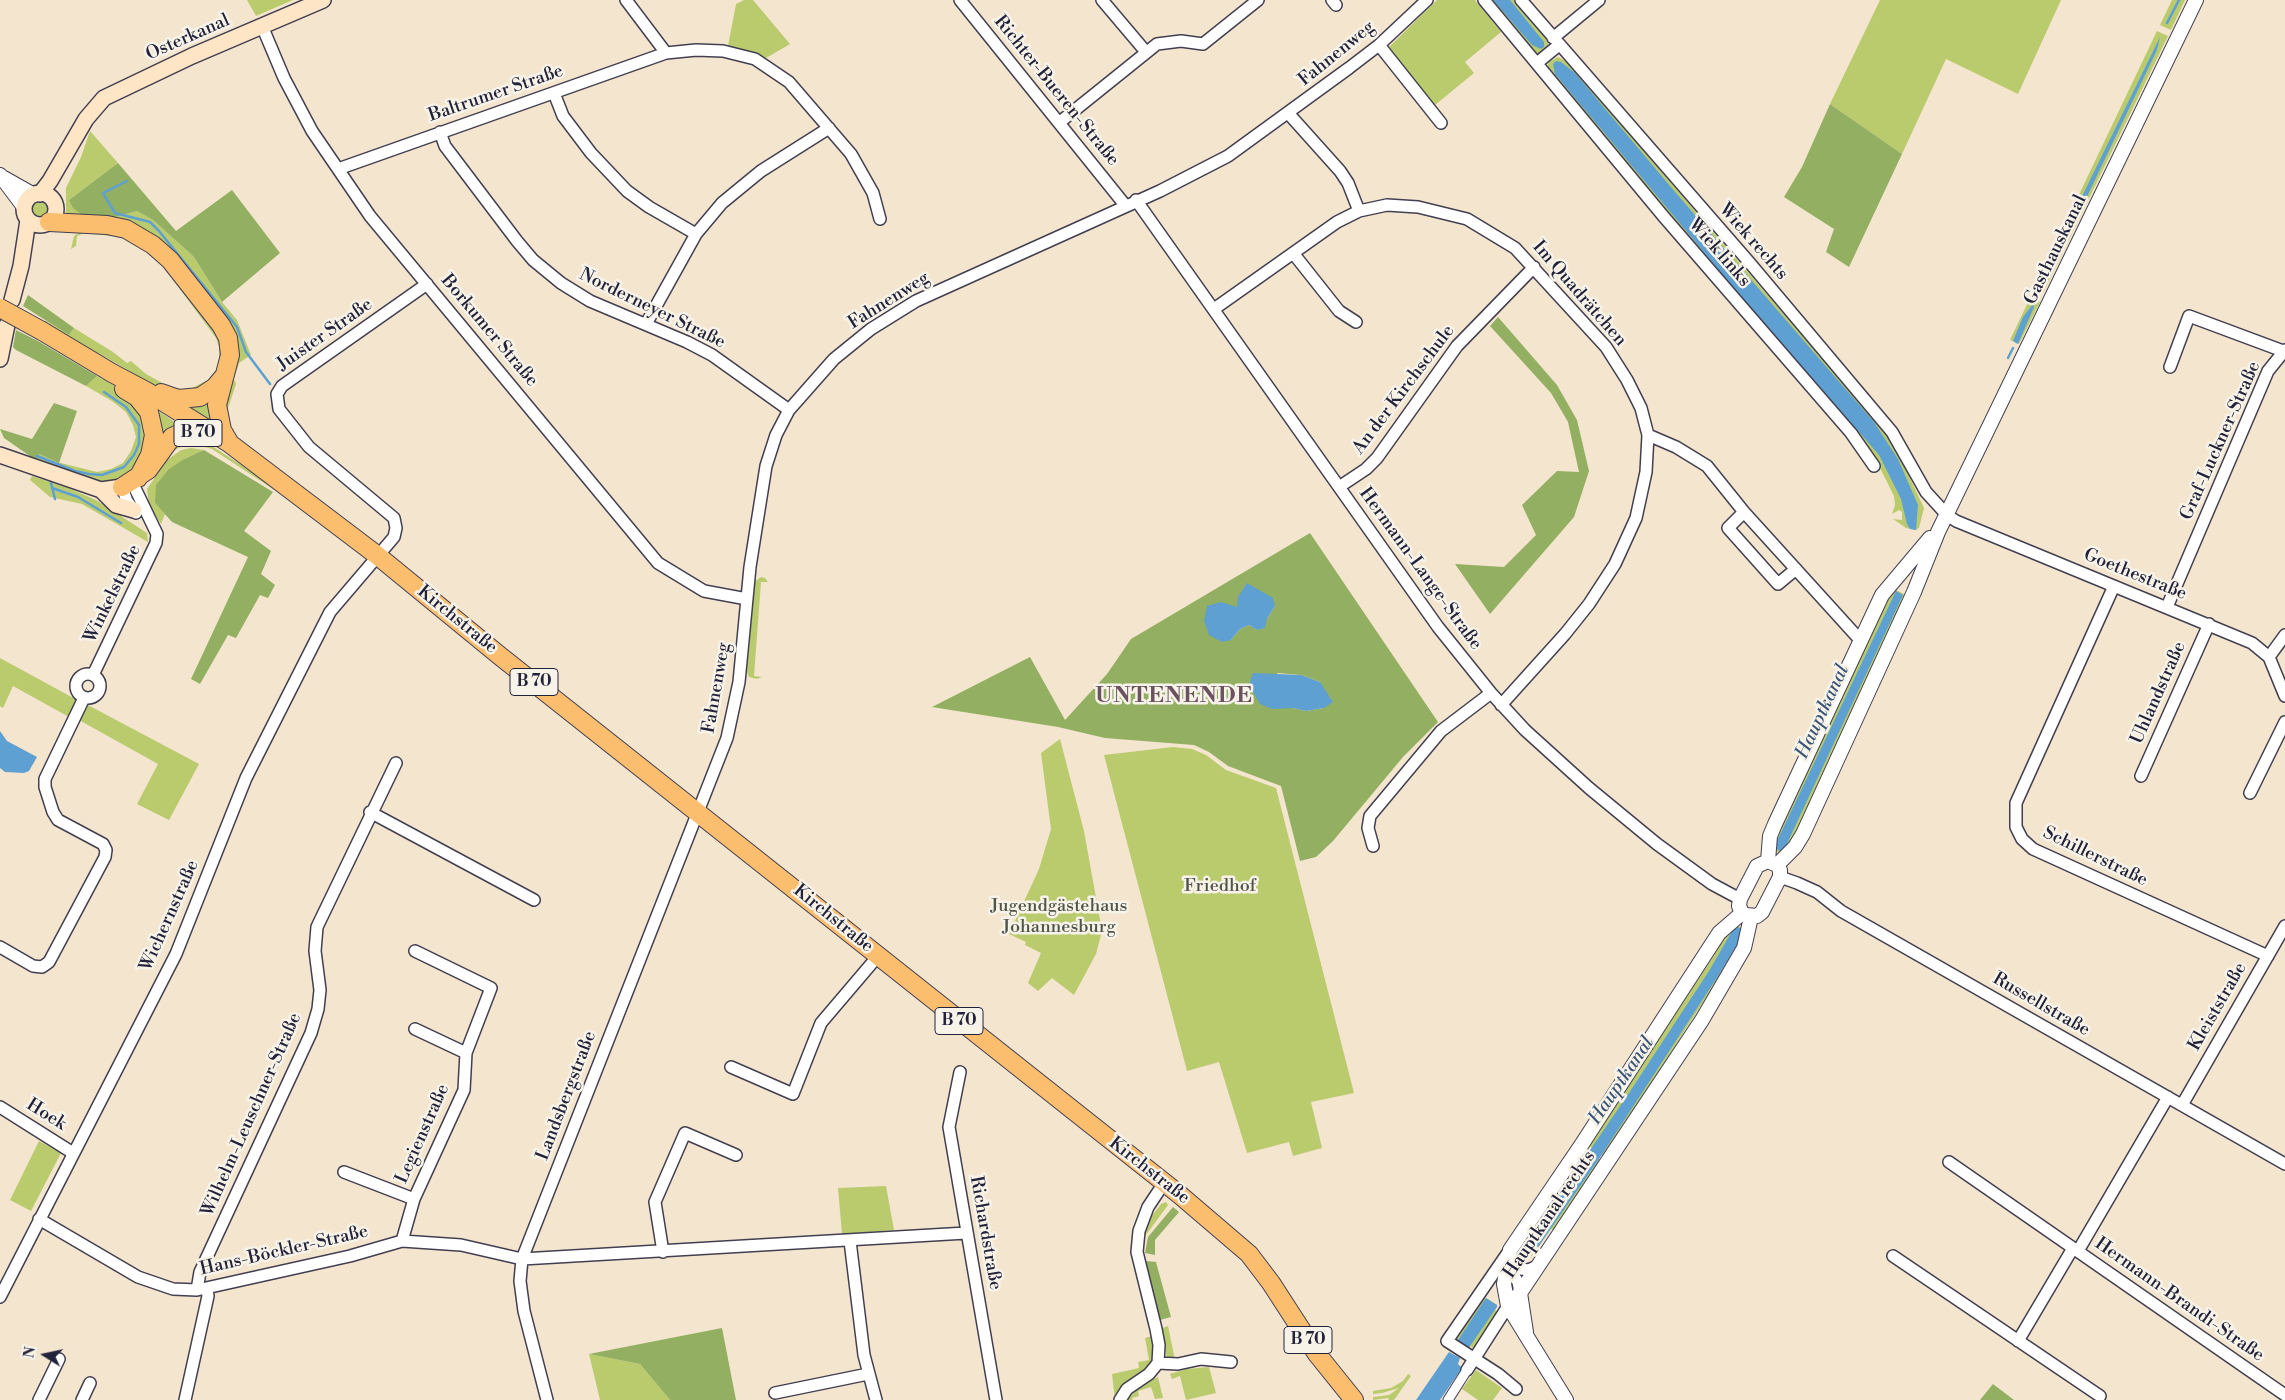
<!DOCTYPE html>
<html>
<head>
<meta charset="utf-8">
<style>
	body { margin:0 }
	#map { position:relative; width:2285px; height:1400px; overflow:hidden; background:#f4e5cf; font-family:"Libre Bodoni",serif }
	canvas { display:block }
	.north { position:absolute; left:20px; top:1330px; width:50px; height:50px; -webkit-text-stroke:4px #f7f3e8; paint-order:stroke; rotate:280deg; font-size:14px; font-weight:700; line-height:20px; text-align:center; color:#22223b }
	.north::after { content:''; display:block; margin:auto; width:18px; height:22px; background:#22223b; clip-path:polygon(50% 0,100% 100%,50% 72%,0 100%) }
</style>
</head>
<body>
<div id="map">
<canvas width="2285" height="1400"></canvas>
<div class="north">N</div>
</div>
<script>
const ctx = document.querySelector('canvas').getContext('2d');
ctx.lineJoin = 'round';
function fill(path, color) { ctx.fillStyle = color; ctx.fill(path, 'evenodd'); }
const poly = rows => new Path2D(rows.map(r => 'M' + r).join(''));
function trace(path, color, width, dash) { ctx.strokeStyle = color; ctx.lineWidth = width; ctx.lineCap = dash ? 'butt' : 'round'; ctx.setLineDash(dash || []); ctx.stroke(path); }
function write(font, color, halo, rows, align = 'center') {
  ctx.font = font + ' "Libre Bodoni",serif'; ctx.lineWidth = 5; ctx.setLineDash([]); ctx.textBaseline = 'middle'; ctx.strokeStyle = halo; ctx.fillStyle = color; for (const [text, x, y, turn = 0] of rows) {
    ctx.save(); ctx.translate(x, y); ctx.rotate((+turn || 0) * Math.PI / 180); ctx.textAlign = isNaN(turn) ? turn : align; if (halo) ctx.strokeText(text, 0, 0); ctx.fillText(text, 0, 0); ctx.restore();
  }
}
const green = poly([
	[247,0,293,0,256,16],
	[744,0,753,0,790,44,766,58,756,53,728,46,736,4],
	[1437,0,1475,0,1501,32,1465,62,1474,73,1435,105,1389,47],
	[1489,0,1514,0,1545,36,1549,47,1541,54,1536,54],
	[1880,0,2061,0,2018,94,1946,59,1902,154,1830,104],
	[2172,0,2185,0,2171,30,2160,25],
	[2157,31,2168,36,2043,293,2034,289],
	[1558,57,1567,62,1886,433,1896,449,1924,508,1919,528,1916,530,1906,528,1893,519,1902,520,1902,512,1899,510,1892,514,1895,505,1894,496,1872,452,1748,310,1547,68,1549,62],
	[90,131,118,163,69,200,115,217,137,211,153,220,194,257,222,302,237,320,251,355,239,363,234,379,236,384,228,408,222,403,233,352,167,252,66,214,66,188,81,157],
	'28 210a11 11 0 1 1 22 0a11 11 0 1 1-22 0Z',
	[82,231,114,232,158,257,205,312,224,348,218,376,199,389,190,389,208,380,216,370,219,360,219,347,216,338,163,266,146,252,120,237,84,233,77,236,76,246,71,249,74,236],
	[2030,298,2040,302,2019,344,2010,340],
	[46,321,69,335,74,328,113,352,127,363,131,361,146,374,175,390,164,391,153,385,105,357,44,326],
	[97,376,117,387,137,404,148,437,138,464,130,473,120,478,100,483,37,461,39,454,57,462,97,472,111,469,123,463,131,451,136,437,133,425,126,412,112,401,86,386],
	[205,398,213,404,216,426,181,404],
	[151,406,181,426,162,441],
	[198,437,277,488,276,491,212,449,197,445,183,446,170,452,146,483,178,438],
	[191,448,204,450,184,459,155,503,165,514,161,524,149,505,147,489,167,460,181,450],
	[32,476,66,487,96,500,147,533,148,542,82,504,50,497,30,480],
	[761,577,765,578,768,582,761,582,754,676,762,677,757,679,749,677,747,672,755,581],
	[1894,589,1904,594,1904,597,1803,827,1782,854,1771,849,1771,845,1891,590],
	[0,658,77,700,69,717,13,686,3,708,0,706],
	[86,704,199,764,169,820,137,804,158,764,79,720],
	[1060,739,1084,831,1102,931,1096,954,1074,995,1052,978,1038,991,1028,983,1041,953,1025,945,1026,942,1009,934,1039,869,1051,829,1041,753],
	[1173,747,1192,749,1206,755,1226,770,1276,788,1354,1093,1311,1102,1322,1148,1293,1156,1289,1142,1247,1153,1219,1062,1187,1071,1104,755],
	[1733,924,1747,930,1736,951,1604,1156,1589,1146,1715,954,1713,948],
	[39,1141,61,1153,31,1211,10,1200],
	[1587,1150,1601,1160,1554,1230,1551,1229,1532,1256,1520,1247],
	[886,1186,894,1230,842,1234,838,1188],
	[1166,1202,1168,1205,1143,1239,1146,1223,1161,1204],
	[1486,1298,1497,1305,1495,1310,1498,1313,1473,1348,1470,1346,1468,1349,1456,1343,1456,1338,1484,1299],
	[1168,1326,1175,1360,1167,1359,1162,1328],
	[1152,1336,1155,1355,1151,1364,1115,1400,1112,1374,1139,1368,1138,1362,1149,1360,1145,1338],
	[589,1354,640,1364,670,1400,600,1400],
	[1209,1367,1216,1393,1186,1400,1180,1376,1172,1379,1170,1374,1186,1369],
	[1476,1370,1502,1388,1493,1400,1478,1400,1462,1389],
	[1408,1374,1411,1376,1394,1400,1389,1400,1388,1398,1373,1400,1373,1397,1389,1395,1399,1388,1382,1393,1373,1394,1373,1391,1391,1388,1403,1381],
	[1158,1377,1163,1398,1155,1399,1151,1387,1138,1391,1139,1396,1132,1398,1133,1400,1127,1400,1140,1386]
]);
const forest = poly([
	[1830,104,1902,154,1849,267,1826,252,1834,229,1784,197,1802,167],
	[118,163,176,231,232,190,280,253,222,302,194,257,153,220,137,211,115,217,84,216,73,208,69,200],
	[28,295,74,328,69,335,23,306],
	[1498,317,1557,385,1577,420,1589,471,1574,517,1490,614,1455,564,1504,567,1536,535,1522,505,1557,471,1579,472,1568,422,1551,393,1490,326],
	[16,330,38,341,97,376,86,386,16,350,13,347],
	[54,403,77,411,59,463,39,454,37,461,4,438,0,429,32,439],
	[204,450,273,492,244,531,271,551,261,574,275,585,268,598,260,595,236,638,228,635,200,684,191,679,248,557,172,522,155,503,156,485,169,469,184,459],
	[1310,533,1438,722,1403,757,1333,841,1316,857,1300,861,1281,786,1228,766,1209,752,1194,745,1105,738,1058,727,932,707,1030,657,1065,720,1107,674,1131,639],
	[1275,606,1267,619,1257,630,1249,625,1240,629,1231,640,1237,607],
	[1277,673,1301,675,1320,682,1324,708,1306,711,1293,708],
	[1173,1207,1179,1212,1155,1240,1155,1255,1145,1253,1148,1237],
	[1146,1261,1156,1262,1171,1317,1160,1320],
	[722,1328,736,1400,670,1400,640,1364,589,1354],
	[1993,1384,2014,1400,1980,1400]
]);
const water = poly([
	[1493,0,1510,0,1544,42,1544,47,1541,49,1532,45],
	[2160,37,2157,50,2082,207,2042,290,2040,289,2039,286,2069,223],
	[1556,61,1561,62,1575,73,1670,186,1874,422,1898,459,1918,505,1916,530,1910,529,1907,524,1901,499,1879,455,1728,281,1555,74,1553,64],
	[2033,304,2034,307,2018,344,2016,343,2013,341,2023,317],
	[1247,583,1273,598,1275,606,1267,619,1265,628,1257,630,1249,625,1240,629,1231,640,1222,642,1209,635,1204,621,1207,606,1221,602,1237,607,1238,597],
	[1896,591,1903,595,1785,848,1781,851,1776,849,1777,841],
	[1253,673,1301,675,1320,682,1333,702,1324,708,1306,711,1293,708,1272,709,1260,704,1249,685],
	[0,731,7,741,37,757,29,771,24,773,5,772,0,768],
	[1735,926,1742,929,1738,943,1718,976,1599,1159,1534,1253,1529,1252,1524,1247,1629,1093,1709,971],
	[1486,1298,1497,1305,1497,1307,1468,1349,1456,1343],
	[1449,1352,1460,1358,1458,1364,1462,1368,1440,1400,1416,1400]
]);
const stream = poly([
	[2167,23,2179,0],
	[127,181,103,193,115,213,150,222,159,231,237,327,246,352,270,384],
	[2008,358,2013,348],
	[37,456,75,471,89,474,102,475,124,467,134,455,139,444,139,425,126,407,104,392],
	[51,483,55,499],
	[52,488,78,497,121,523]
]);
const pedestrian = poly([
	[1448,1400,1467,1370]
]);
const minor = poly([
	[626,0,666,53],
	[960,0,1125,205],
	[1102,0,1146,52],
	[1332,0,1336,5],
	[1484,0,1664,217,1851,433,1874,466],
	[1521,0,1749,262,1892,432,1926,492,1947,515,1956,521,2252,643,2269,657,2285,696],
	[262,26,284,78,312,131,370,216,658,563,704,591,747,599],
	[1553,38,1599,0],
	[1379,45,1441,123],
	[1537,63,1559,45],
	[554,93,563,116,591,153,627,191,649,207,696,234],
	[1288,113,1340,171,1348,183,1359,211],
	[1060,122,1157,44,1181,41,1203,44,1258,0],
	[440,132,445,146,517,241,533,260,561,283,590,301,687,342,712,355,789,410],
	[338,169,666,53,696,50,723,51,755,59,789,82,851,154,873,193,880,219],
	[1136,200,1438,627,1491,693,1525,730,1589,788,1657,844,1712,884,1740,899],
	[1293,253,1339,311,1356,322],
	[1214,309,1337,222,1359,211,1387,205,1418,207,1467,219,1515,248,1606,347,1627,380,1641,408,1648,435,1646,472,1636,518,1615,564,1589,604,1565,634,1501,705],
	[646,324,696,234,722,203,761,171,829,128],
	[2170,367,2189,316,2283,351],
	[1648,435,1676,447,1707,466,1744,512,1861,641],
	[122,487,127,501,136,513],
	[1339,487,1366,469,1377,458,1457,346,1534,267],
	[1744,512,1728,528,1778,584,1796,569],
	[2114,586,2016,803,2016,827,2022,839,2033,849,2268,956],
	[2167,607,2268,371,2285,350],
	[2269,657,2285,635],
	'76 686a12 12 0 1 1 24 0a12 12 0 1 1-24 0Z',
	[93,675,156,543,157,534,132,482],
	[2141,776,2209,624],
	[2250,793,2285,722],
	[370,812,534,900],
	[1373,846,1368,828,1370,816,1441,731,1491,693],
	[1780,877,1797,883,1817,892,1841,911,2285,1164],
	[0,947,33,966,42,967,49,962,105,857,106,850,103,844,58,820,53,812,45,787,45,779,84,698],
	[415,1029,466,1053],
	[731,1067,793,1094,821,1023,878,956],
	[960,1072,949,1127,996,1400],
	[2182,1105,2285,926],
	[0,1107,73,1153],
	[1949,1162,2285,1395],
	[344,1172,414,1199],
	[39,1219,138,1277,173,1289,197,1290,350,1256,402,1241,461,1245,522,1259,966,1233],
	[402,1241,414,1199,464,1090,466,1053,491,988,415,951],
	[850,1241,864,1355,876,1400],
	[1509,1251,1447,1341,1498,1374,1516,1389],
	[2078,1251,2168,1097],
	[663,1252,655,1202,685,1133,736,1155],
	[1510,1252,1513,1264,1521,1269,1529,1270,1539,1265],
	[1893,1256,2100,1396],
	[1500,1270,1512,1273,1518,1282,1520,1293],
	[197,1290,200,1272,311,1033,318,1009,320,990,315,951,317,927,396,763],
	[0,1297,176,954,246,778,330,612,394,537,396,528,394,518,309,447,279,409,277,394,282,386,427,284],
	[2018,1341,2073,1248],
	[1158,1363,1178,1364,1201,1359,1231,1362],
	[1467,1370,1508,1306],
	[775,1393,868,1374],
	[39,1400,59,1359],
	[82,1400,90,1383],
	[185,1400,208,1296,207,1289],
	[547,1400,524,1311,520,1281,522,1259,727,738,739,682,750,567,766,466,776,435,789,410,834,359,871,329,916,301,1160,191,1228,156,1349,68,1379,45,1427,0],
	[1120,1400,1127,1389,1149,1374,1158,1363,1159,1345,1156,1329,1137,1252,1139,1231,1148,1207,1164,1183]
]);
const tertiary = poly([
	[0,175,24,207],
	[4,178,34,195],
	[1768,861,1770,836,1775,824,1882,595,1930,538],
	[1768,861,1777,865,1780,870,1780,877,1762,912,1757,916,1746,915,1742,913,1739,906,1740,899,1757,866,1768,861],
	[1777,865,1795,847,1803,834,1914,592,1938,532,2196,0],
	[1520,1293,1526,1332],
	[1508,1306,1520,1293,1702,1020,1744,948,1751,917],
	[1566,1400,1508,1306,1504,1284,1510,1250,1582,1144,1719,933,1742,913]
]);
const secondary = poly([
	'24 209a16 16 0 1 1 32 0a16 16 0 1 1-32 0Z',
	[40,194,50,181,86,119,104,98,192,56,323,0],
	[12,300,21,266,28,220],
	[0,359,7,325],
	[0,455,101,490,122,487],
	[101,490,116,505,134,510]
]);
const primary = poly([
	[49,222,107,225,126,229,153,245,170,260,221,325,228,338,230,355,217,405,222,430,229,442],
	[42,331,112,373,146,391,229,443,378,556,500,656,1180,1195,1249,1254,1271,1283,1317,1354,1354,1400],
	[124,389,137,397,149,412,154,435,150,455,138,478],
	[161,393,178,399,200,397,215,387,225,375],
	[122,487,148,470,172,437,185,431,197,431]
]);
const primaryBridge = poly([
	[0,308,42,331]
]);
const shields = [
	[198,433,48],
	[534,682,48],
	[959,1021,48],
	[1308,1340,48]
];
const shieldNames = [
	["B 70",198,433],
	["B 70",534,682],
	["B 70",959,1021],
	["B 70",1308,1340]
];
const streetNames = [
	["Osterkanal",188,38,-24],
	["Fahnenweg",1337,54,-39],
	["Richter-Bueren-Straße",1056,91,51],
	["Baltrumer Straße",496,94,-19],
	["Wiek rechts",1753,242,49],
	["Gasthauskanal",2056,250,-64],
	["Wiek links",1719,253,49],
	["Im Quadrätchen",1579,294,49],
	["Fahnenweg",889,301,-32],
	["Norderneyer Straße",652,309,26],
	["Borkumer Straße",489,331,50],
	["Juister Straße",325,335,-35],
	["An der Kirchschule",1404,390,-53],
	["Graf-Luckner-Straße",2221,441,-66],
	["Hermann-Lange-Straße",1420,569,54],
	["Goethestraße",2135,575,22],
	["Winkelstraße",113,594,-64],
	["Kirchstraße",457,620,39],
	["Fahnenweg",717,688,-80],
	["Uhlandstraße",2159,693,-66],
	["Schillerstraße",2095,857,26],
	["Wichernstraße",170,916,-66],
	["Kirchstraße",833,919,39],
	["Russellstraße",2041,1005,30],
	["Kleiststraße",2218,1007,-60],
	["Landsbergstraße",567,1096,-69],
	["Hoek",46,1115,32],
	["Wilhelm-Leuschner-Straße",252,1115,-66],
	["Legienstraße",423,1134,-66],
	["Kirchstraße",1149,1171,38],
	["Hauptkanal rechts",1550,1215,-56],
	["Richardstraße",985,1233,80],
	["Hans-Böckler-Straße",284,1251,-13],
	["Hermann-Brandi-Straße",2179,1300,35]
];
const parkNames = [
	["Friedhof",1220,887],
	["Jugendgästehaus",1059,907],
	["Johannesburg",1059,928]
];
const waterNames = [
	["Hauptkanal",1823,712,-65],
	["Hauptkanal",1622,1081,-56]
];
const districtNames = [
	["UNTENENDE",1174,697]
];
fill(green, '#bacb6e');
fill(forest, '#93af61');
fill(water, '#5ea0d2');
trace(stream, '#5ea0d2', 2.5);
trace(pedestrian, '#423f51', 11);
trace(minor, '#423f51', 14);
trace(tertiary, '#423f51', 16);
trace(secondary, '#423f51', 18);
trace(primary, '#423f51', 20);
trace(pedestrian, '#fff', 9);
trace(minor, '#fff', 11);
trace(tertiary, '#fff', 14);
trace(secondary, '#fde5c5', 15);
trace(primary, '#fbbd6e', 18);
trace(primaryBridge, '#423f51', 20, []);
trace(primaryBridge, '#fbbd6e', 18);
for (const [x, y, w] of shields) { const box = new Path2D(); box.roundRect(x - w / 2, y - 13.5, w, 27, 4); ctx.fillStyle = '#f7f3e8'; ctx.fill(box); trace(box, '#22223b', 1); }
write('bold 16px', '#22223b', null, shieldNames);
write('18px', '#22223b', '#f7f3e8', streetNames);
write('18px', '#50554a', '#f7f3e8', parkNames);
write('italic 19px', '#3a5477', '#f7f3e8', waterNames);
ctx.letterSpacing = '1px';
write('bold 22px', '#6b5260', '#f7f3e8', districtNames);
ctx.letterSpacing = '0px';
</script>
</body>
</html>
